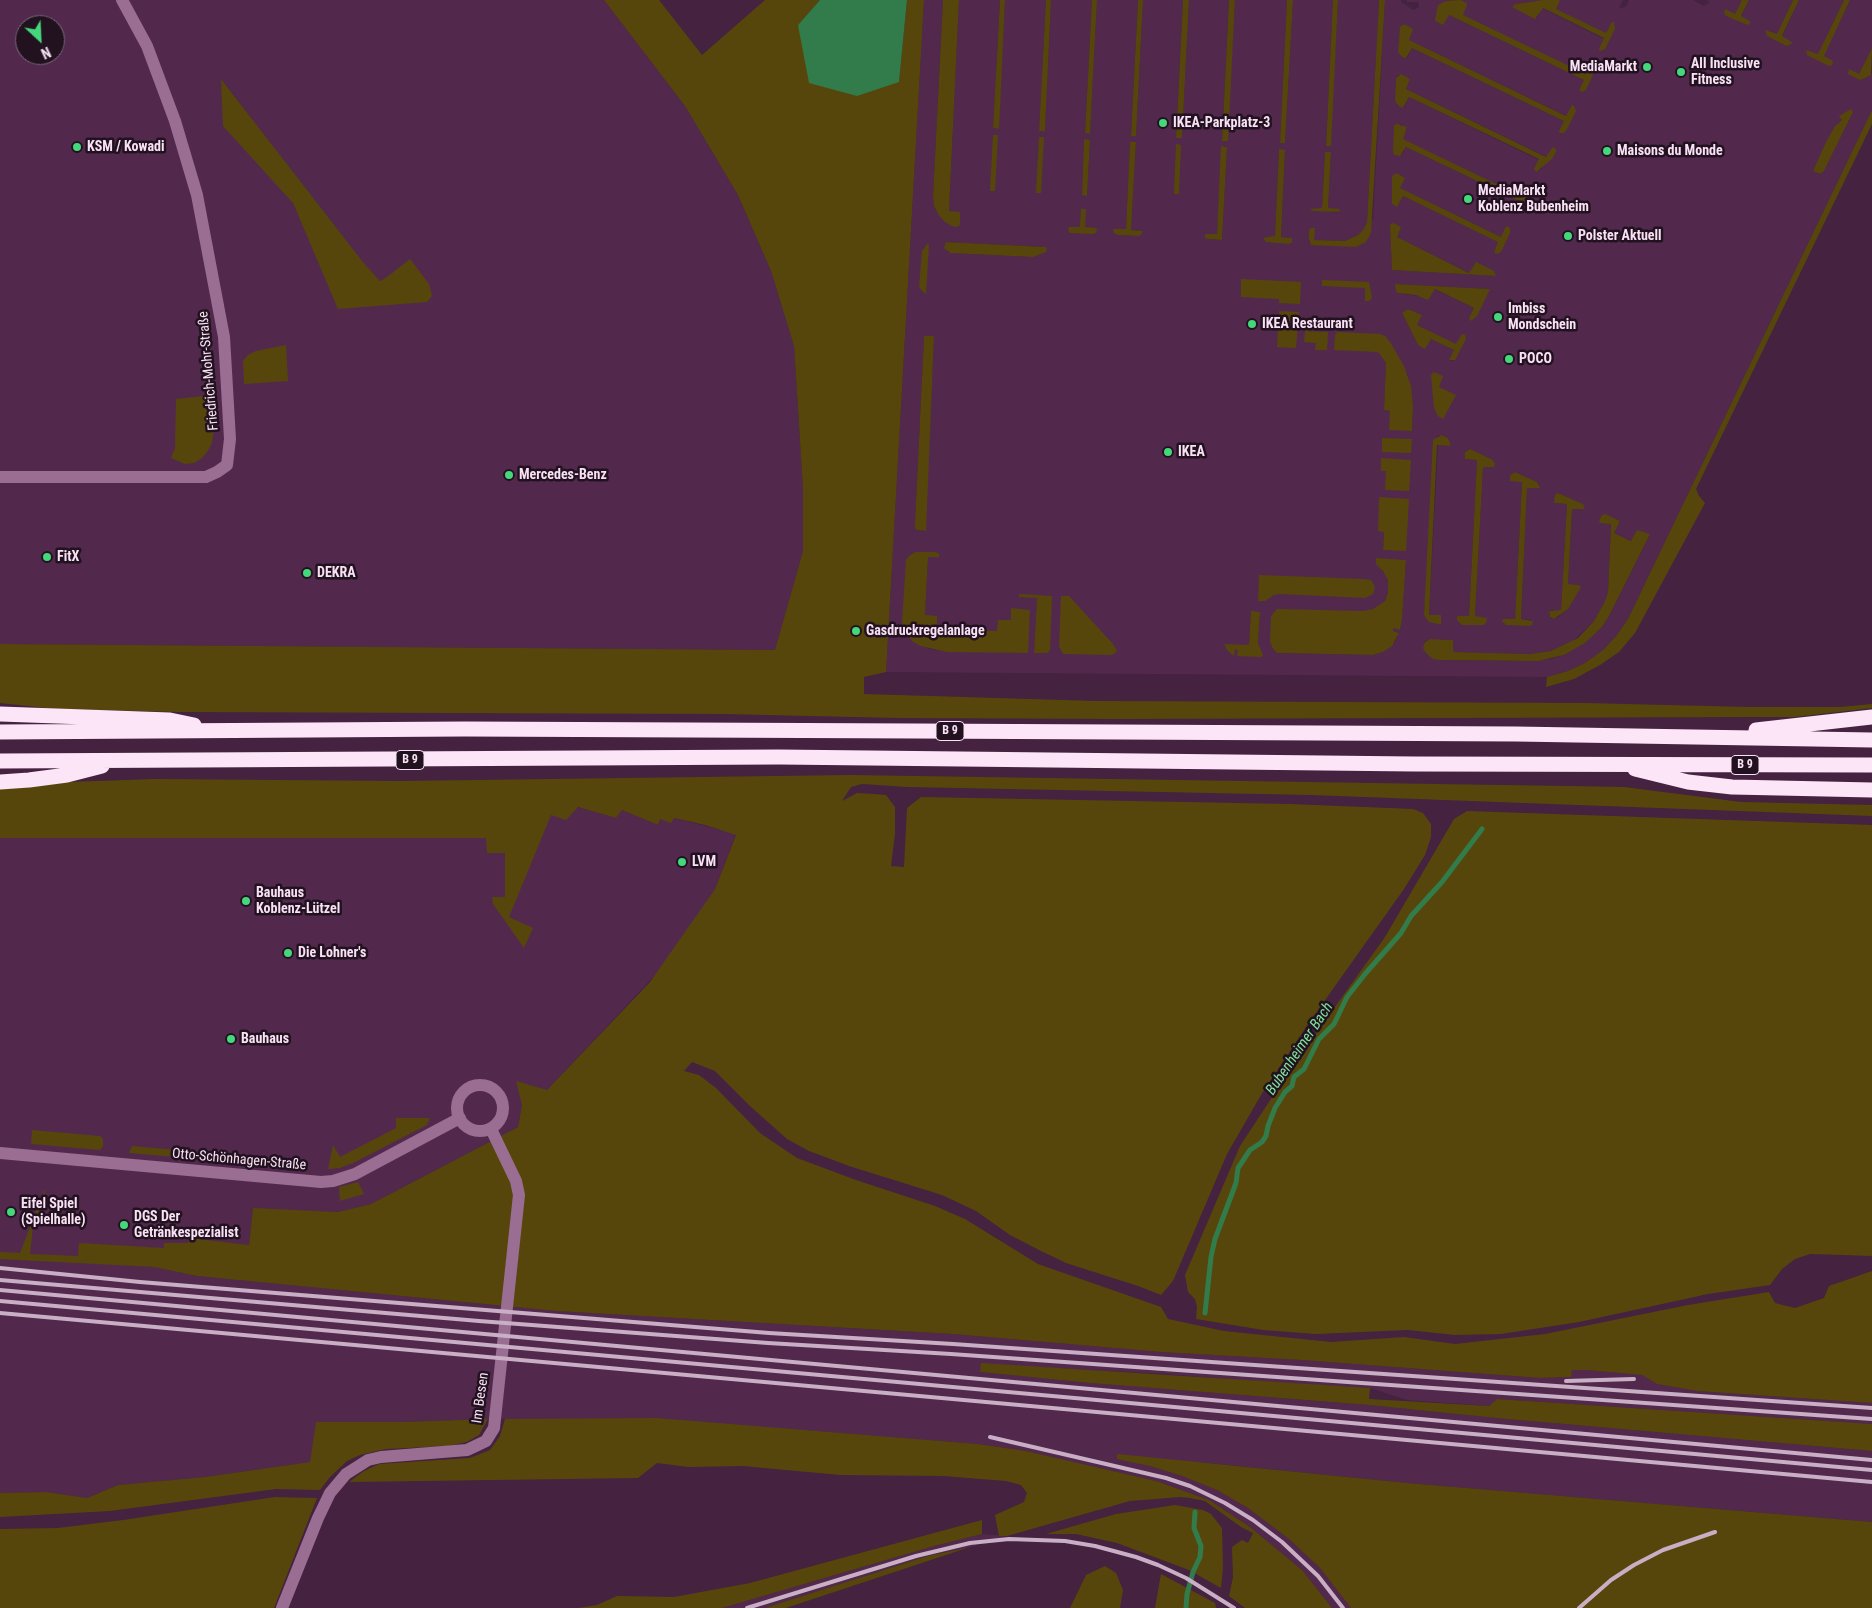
<!DOCTYPE html>
<html>
<head>
<meta charset="utf-8">
<style>
	body { margin:0 }
	#map { position:relative; width:1872px; height:1608px; overflow:hidden; background:#442240; font-family:"Roboto Condensed",sans-serif }
	canvas { display:block }
	.north { position:absolute; left:15px; top:15px; width:50px; height:50px; box-sizing:border-box; background:#221220; border:1px solid #786575; border-radius:50%; rotate:155deg; font-size:14px; font-weight:700; line-height:20px; text-align:center; color:#f8e1f4 }
	.north::after { content:''; display:block; margin:auto; width:18px; height:22px; background:#44d77b; clip-path:polygon(50% 0,100% 100%,50% 72%,0 100%) }
</style>
</head>
<body>
<div id="map">
<canvas width="1872" height="1608"></canvas>
<div class="north">N</div>
</div>
<script>
const ctx = document.querySelector('canvas').getContext('2d');
ctx.lineJoin = 'round';
function fill(path, color) { ctx.fillStyle = color; ctx.fill(path, 'evenodd'); }
const poly = rows => new Path2D(rows.map(r => 'M' + r).join(''));
function trace(path, color, width, dash) { ctx.strokeStyle = color; ctx.lineWidth = width; ctx.lineCap = dash ? 'butt' : 'round'; ctx.setLineDash(dash || []); ctx.stroke(path); }
function write(font, color, halo, rows, align = 'center') {
  ctx.font = font + ' "Roboto Condensed",sans-serif'; ctx.lineWidth = 5; ctx.setLineDash([]); ctx.textBaseline = 'middle'; ctx.strokeStyle = halo; ctx.fillStyle = color; for (const [text, x, y, turn = 0] of rows) {
    ctx.save(); ctx.translate(x, y); ctx.rotate((+turn || 0) * Math.PI / 180); ctx.textAlign = isNaN(turn) ? turn : align; if (halo) ctx.strokeText(text, 0, 0); ctx.fillText(text, 0, 0); ctx.restore();
  }
}
const built = poly([
	[0,0,604,0,685,106,738,195,771,271,794,346,803,489,803,551,775,650,0,644],
	[25,25,55,25,55,55,25,55],
	[222,80,361,261,380,281,387,277,339,309,293,203],
	[924,0,943,0,933,196,934,206,938,214,960,213,949,211,959,0,1000,0,993,128,998,129,1005,0,1046,0,1039,130,1045,131,1051,0,1092,0,1085,133,1090,134,1097,0,1138,0,1131,135,1136,135,1143,0,1183,0,1176,137,1182,138,1189,0,1229,0,1222,140,1227,141,1235,0,1287,0,1280,143,1285,143,1293,0,1333,0,1326,145,1330,146,1338,0,1379,0,1367,222,1363,230,1358,235,1345,241,1314,240,1309,230,1309,242,1356,247,1373,219,1385,0,1401,0,1401,2,1413,10,1419,7,1418,2,1407,2,1407,0,1543,0,1516,4,1537,18,1542,8,1604,39,1599,49,1612,23,1607,34,1555,9,1560,0,1623,0,1619,8,1626,7,1629,0,1693,0,1704,6,1710,2,1706,0,1742,0,1735,14,1724,10,1741,17,1749,0,1793,0,1777,34,1766,29,1782,37,1799,0,1844,0,1818,54,1807,49,1823,57,1850,0,1872,0,1872,48,1859,74,1848,74,1871,75,1872,72,1872,110,1628,619,1617,635,1603,650,1585,663,1568,671,1547,677,886,672],
	[1460,0,1467,5,1462,15,1587,75,1593,64,1579,90,1584,80,1449,15,1446,1],
	[1413,29,1408,40,1567,116,1560,133,1564,121,1412,48,1407,58,1402,57,1400,55],
	[1398,75,1410,79,1406,89,1547,157,1551,148,1543,166,1540,170,1539,160,1409,97,1404,108,1395,101,1396,78],
	[1851,110,1853,112,1824,171,1820,174,1813,171,1835,126,1842,120,1840,116],
	[1400,124,1407,129,1402,139,1521,196,1526,185,1517,213,1514,211,1519,201,1406,147,1402,155],
	[1084,140,1090,140,1087,195,1082,195],
	[1130,142,1136,143,1131,230,1143,231,1140,236,1118,235,1114,229,1126,230],
	[1222,146,1227,147,1222,240,1208,239,1206,234,1217,234],
	[1279,150,1285,150,1281,237,1292,238,1289,244,1275,237],
	[1325,152,1331,152,1328,209,1339,209,1337,213,1322,208],
	[1397,173,1405,178,1399,188,1501,237,1506,227,1494,254,1499,242,1403,196,1397,207,1392,204],
	[1390,225,1401,227,1397,237,1470,273,1475,263,1496,276,1392,270],
	[946,242,1046,247,1047,249,1033,257,950,253,947,251],
	[1395,284,1490,289,1469,318,1474,308,1434,289,1420,296,1402,294],
	[1408,309,1422,315,1417,325,1457,345,1453,361,1449,360,1454,350,1431,339,1418,345,1402,313],
	[924,336,934,336,925,531,917,530,915,528,915,523],
	[1378,352,1408,375,1413,407,1412,431,1390,411,1384,410,1386,363],
	[1440,435,1448,438,1450,446,1438,445,1429,615,1441,615,1441,624,1424,615,1437,436],
	[1470,449,1493,460,1495,463,1483,466,1475,617,1486,618,1482,625,1462,625,1457,620,1457,616,1469,617,1477,460,1465,459,1466,451],
	[1515,472,1539,483,1540,487,1539,488,1527,487,1521,619,1532,620,1529,626,1504,624,1503,619,1515,619,1522,481,1510,480,1510,475],
	[1558,493,1583,504,1585,507,1584,509,1572,509,1568,584,1579,585,1580,587,1568,609,1557,618,1551,619,1549,615,1550,610,1561,611,1567,504,1555,503],
	[1409,499,1383,550,1384,531,1378,531],
	[1602,515,1619,521,1614,533,1632,541,1644,533,1650,534,1609,616,1602,627,1585,643,1564,655,1551,659,1518,661,1439,660,1424,642,1430,639,1453,640,1453,652,1529,654,1551,651,1572,642,1594,621,1605,601,1608,592,1611,524,1599,521],
	[916,552,928,557,925,616,936,630,998,631,1011,620,1027,653,934,650,920,646,912,641],
	[1406,560,1402,619,1400,630,1393,628,1392,631,1399,633,1395,642,1383,652,1373,655,1277,653,1273,649,1271,645,1378,607,1385,601,1389,587,1386,576,1380,567],
	[1019,596,1052,596,1047,653,1034,653,1037,598],
	[1251,612,1260,612,1258,643,1263,656,1238,656,1238,649,1234,649,1249,645],
	[0,800,577,807,616,818,622,810,658,825,660,819,674,818,736,834,715,889,659,971,547,1090,522,1105,518,1127,371,1204,338,1212,253,1209,249,1245,189,1239,189,1243,165,1243,164,1248,128,1265,155,1267,197,1276,556,1311,953,1334,1161,1352,1302,1360,1540,1378,1570,1377,1572,1370,1587,1370,1642,1375,1657,1384,1697,1391,1872,1403,1872,1424,1497,1399,1489,1406,1407,1400,1370,1388,1263,1382,1166,1374,1054,1368,980,1372,1090,1383,1369,1405,1496,1418,1872,1451,1872,1522,1407,1483,1199,1462,1150,1466,1182,1476,1217,1490,1248,1508,1289,1539,1320,1568,1351,1608,1332,1608,1302,1570,1250,1527,1223,1509,1201,1497,1156,1481,1026,1451,978,1444,787,1429,566,1420,488,1419,404,1422,316,1422,311,1462,205,1477,118,1485,87,1498,46,1492,0,1493],
	[982,1534,1007,1536,970,1547,928,1556,765,1608,722,1608,934,1546]
]);
const green = poly([
	[604,0,659,0,702,55,765,0,820,0,798,25,899,81,907,0,924,0,886,672,864,677,864,694,1096,701,1585,703,1748,707,1841,707,1872,704,1872,708,1795,717,1757,717,1116,719,897,718,724,714,181,712,56,709,0,703,0,644,775,650,803,551,803,489,794,346,771,271,738,195,685,106],
	[943,0,959,0,949,211,960,212,960,225,957,227,952,226,945,222,938,214,934,206,933,196],
	[1000,0,1005,0,999,129,993,128],
	[1046,0,1051,0,1045,131,1039,131],
	[1092,0,1097,0,1090,134,1085,133],
	[1138,0,1143,0,1136,136,1131,136],
	[1183,0,1189,0,1182,138,1176,138],
	[1229,0,1235,0,1228,141,1222,141],
	[1287,0,1293,0,1285,143,1280,143],
	[1333,0,1338,0,1331,146,1326,146],
	[1379,0,1385,0,1371,233,1366,242,1356,247,1311,245,1309,239,1309,230,1311,228,1315,228,1314,240,1345,241,1358,235,1363,230,1367,222],
	[1460,0,1467,3,1467,5,1463,15,1586,74,1591,65,1594,65,1595,70,1586,90,1582,92,1579,90,1584,80,1449,15,1443,25,1437,22,1435,20,1438,5,1446,1],
	[1543,0,1560,0,1556,9,1606,33,1612,22,1614,23,1615,29,1605,49,1600,51,1599,49,1604,38,1543,8,1535,19,1512,7,1516,4],
	[1742,0,1749,0,1741,16,1751,22,1748,25,1726,16,1724,13,1725,9,1735,14],
	[1793,0,1799,0,1782,36,1793,43,1787,46,1767,36,1765,30,1777,34],
	[1844,0,1850,0,1824,56,1833,61,1832,65,1829,66,1807,55,1806,50,1818,54],
	[1403,25,1406,25,1413,29,1409,40,1566,116,1572,105,1574,106,1576,111,1566,131,1563,133,1560,133,1559,131,1564,121,1412,48,1406,58,1402,57,1398,52,1400,27],
	[1872,48,1871,75,1860,80,1848,74,1849,69,1859,74],
	[1401,74,1410,79,1406,89,1546,157,1553,147,1556,149,1556,152,1552,159,1536,172,1534,169,1539,159,1409,97,1403,108,1399,106,1395,101,1396,78],
	[221,79,362,261,380,281,387,277,410,259,429,284,432,296,427,302,338,309,293,203,223,126],
	[1851,109,1853,112,1824,171,1820,174,1813,171,1826,142,1835,126,1842,120,1839,116],
	[1872,110,1872,124,1696,489,1699,496,1705,503,1635,633,1619,652,1600,665,1574,679,1546,687,1547,677,1568,671,1585,663,1603,650,1617,635,1628,619],
	[1397,124,1407,127,1403,139,1521,196,1526,185,1529,186,1530,192,1521,211,1517,213,1514,211,1519,201,1406,147,1400,156,1395,155,1393,153,1394,125],
	[993,135,998,135,995,191,990,191],
	[1039,137,1044,137,1041,193,1036,193],
	[1084,139,1090,140,1087,196,1082,195],
	[1130,142,1136,142,1131,230,1143,231,1140,236,1118,235,1114,233,1113,230,1114,229,1126,229],
	[1176,144,1181,145,1179,194,1174,194],
	[1221,146,1227,147,1222,240,1208,239,1205,238,1205,234,1217,234],
	[1279,149,1285,150,1281,237,1292,238,1292,242,1289,244,1266,242,1263,238,1275,236],
	[1325,152,1331,152,1328,208,1340,209,1339,212,1313,211,1310,209,1322,208],
	[1397,173,1405,178,1400,188,1501,237,1506,226,1510,228,1510,233,1501,252,1497,254,1494,253,1498,242,1403,196,1397,207,1392,204,1392,176],
	[1081,209,1086,209,1085,227,1097,228,1096,233,1093,234,1070,233,1068,230,1069,227,1080,227],
	[1393,223,1401,227,1397,237,1469,273,1476,262,1494,271,1496,276,1392,270,1390,225],
	[946,242,1046,247,1047,249,1046,252,1033,257,950,253,944,248],
	[928,243,929,245,926,294,922,291,919,287,922,251],
	[1241,279,1301,282,1300,304,1279,303,1279,299,1241,297],
	[1322,280,1369,282,1372,298,1369,301,1365,301,1365,288,1322,286],
	[1395,284,1490,289,1477,316,1471,321,1469,318,1474,308,1435,289,1428,300,1416,295,1398,293,1396,291],
	[1408,309,1422,315,1417,325,1456,344,1462,334,1465,335,1466,339,1455,360,1449,360,1454,350,1431,339,1425,349,1418,345,1402,313],
	[1279,311,1299,312,1296,348,1277,347],
	[1305,331,1328,332,1327,350,1315,350,1316,343,1304,342],
	[1337,332,1380,334,1385,336,1390,342,1404,366,1411,386,1413,407,1412,431,1389,430,1390,411,1384,410,1386,363,1378,352,1334,350,1335,335],
	[924,336,934,336,926,531,917,530,915,528,915,523],
	[286,345,288,381,244,384,243,361,248,355,256,351],
	[1434,372,1443,376,1439,387,1456,395,1443,419,1438,416,1434,408,1431,375],
	[213,395,214,428,212,443,207,452,202,458,194,463,185,464,171,458,175,448,176,399],
	[1441,435,1448,438,1450,443,1450,446,1437,445,1429,615,1441,615,1441,624,1439,624,1429,622,1424,615,1433,440],
	[1382,438,1412,439,1411,453,1382,452],
	[1470,449,1493,460,1495,464,1494,467,1483,467,1475,616,1487,618,1486,623,1483,625,1462,625,1457,620,1457,616,1469,616,1477,460,1465,459,1465,452],
	[1381,458,1411,460,1409,491,1385,490,1386,471,1381,471],
	[1515,472,1537,482,1540,487,1539,488,1527,488,1521,619,1533,621,1532,625,1529,626,1506,625,1502,621,1503,619,1515,619,1522,482,1510,481,1510,475],
	[1558,493,1583,504,1585,507,1584,509,1572,509,1568,584,1579,585,1581,587,1568,609,1554,619,1550,617,1549,611,1561,610,1567,504,1554,503,1555,495],
	[1379,497,1409,499,1406,551,1383,550,1384,532,1378,531],
	[1605,514,1620,521,1614,533,1631,541,1637,530,1650,534,1609,616,1602,627,1585,643,1564,655,1538,661,1439,660,1433,659,1426,653,1423,648,1425,642,1430,639,1453,640,1453,652,1529,654,1551,651,1578,638,1594,621,1605,601,1608,592,1611,524,1600,523,1599,521,1602,515],
	[916,552,936,552,939,554,939,557,928,557,925,615,937,616,937,629,997,631,998,620,1011,620,1011,608,1030,610,1028,653,947,652,920,646,912,641,905,631,902,623,906,560,909,556],
	[1376,558,1406,560,1402,619,1400,630,1393,628,1393,631,1399,633,1392,646,1383,652,1373,655,1280,653,1277,653,1273,649,1270,642,1271,616,1277,609,1363,611,1373,609,1385,601,1388,592,1388,581,1383,571,1376,564],
	[1259,575,1364,579,1371,580,1375,587,1373,594,1365,598,1280,594,1274,595,1265,601,1258,601],
	[1019,594,1052,596,1050,650,1047,653,1034,653,1037,598,1019,597],
	[1061,596,1069,596,1112,643,1117,650,1115,653,1111,655,1063,654,1059,646],
	[1251,611,1260,612,1258,643,1263,655,1262,657,1237,656,1238,650,1235,649,1234,656,1228,651,1224,644,1249,645],
	[851,775,1567,786,1624,787,1741,802,1872,805,1872,816,1311,795,908,787,862,784,851,787,842,801,857,793,874,794,886,795,895,807,895,834,891,866,904,867,907,808,921,797,1290,804,1413,809,1423,813,1431,824,1431,837,1425,855,1404,889,1308,1024,1261,1095,1227,1154,1173,1281,1161,1295,1138,1286,1066,1263,1041,1251,1010,1235,976,1211,942,1195,849,1166,809,1151,787,1139,750,1106,715,1071,692,1062,684,1071,699,1075,716,1088,760,1133,797,1158,856,1180,935,1206,965,1219,1038,1264,1161,1307,1168,1319,1224,1331,1331,1342,1404,1337,1455,1344,1545,1334,1688,1305,1769,1292,1775,1303,1795,1308,1824,1298,1829,1286,1872,1271,1872,1403,1697,1391,1657,1384,1642,1375,1587,1370,1572,1370,1571,1377,1540,1378,1302,1360,1161,1352,953,1334,556,1311,197,1276,154,1267,0,1259,0,1252,20,1253,45,1189,45,1206,41,1206,40,1226,33,1226,30,1254,78,1256,79,1243,164,1248,164,1243,188,1243,189,1238,249,1245,253,1208,338,1212,371,1204,518,1127,522,1105,516,1081,547,1090,650,982,715,889,736,835,705,825,674,818,671,823,660,819,658,825,622,810,616,818,578,807,566,820,551,815,509,917,533,928,524,948,493,904,492,897,505,897,505,853,487,853,486,838,0,838,0,788,69,782,155,779,400,781],
	[1467,811,1872,825,1872,1256,1810,1254,1795,1259,1782,1269,1770,1285,1708,1294,1579,1322,1501,1334,1455,1335,1408,1330,1316,1334,1263,1330,1196,1319,1197,1307,1195,1299,1188,1292,1185,1275,1240,1146,1292,1067,1385,937,1454,819],
	[396,1118,430,1118,427,1125,353,1163,340,1168,328,1169,333,1145,340,1157,396,1128],
	[32,1130,100,1136,103,1139,103,1146,100,1150,31,1144],
	[132,1146,297,1161,296,1167,129,1153],
	[358,1182,364,1194,340,1201,339,1187],
	[981,1363,1370,1388,1369,1399,1489,1406,1497,1399,1872,1424,1872,1451,1496,1418,1369,1405,1090,1383,980,1372],
	[656,1418,978,1444,1026,1451,1156,1481,1209,1500,1250,1527,1302,1570,1332,1608,1245,1608,1229,1596,1233,1577,1232,1547,1242,1540,1248,1543,1253,1533,1241,1527,1205,1501,1190,1498,1180,1497,1130,1501,1007,1536,999,1536,995,1515,1024,1502,1027,1493,1021,1485,1006,1481,943,1476,840,1475,743,1466,688,1467,657,1463,638,1478,349,1482,364,1471,379,1464,470,1458,490,1450,500,1436,505,1419],
	[488,1419,479,1435,467,1442,448,1446,386,1449,360,1455,347,1461,330,1477,320,1490,276,1489,110,1511,0,1517,0,1493,46,1492,87,1498,118,1485,205,1477,310,1462,316,1422,404,1422],
	[1117,1454,1407,1483,1872,1522,1872,1608,1351,1608,1320,1568,1289,1539,1248,1508,1217,1490,1182,1476,1150,1466,1117,1459],
	[275,1497,317,1498,274,1608,0,1608,0,1529,58,1528,123,1520],
	[1175,1505,1203,1510,1211,1514,1222,1528,1223,1568,1221,1588,1189,1570,1117,1543,1076,1534,1046,1534,1116,1514],
	[982,1520,982,1534,934,1546,722,1608,578,1608,597,1605,617,1596,674,1597,750,1583],
	[970,1547,786,1608,765,1608,928,1556],
	[1105,1566,1116,1573,1123,1590,1120,1608,1070,1608,1086,1575],
	[1161,1574,1215,1603,1216,1608,1155,1608]
]);
const water = poly([
	[820,0,907,0,899,82,857,96,809,83,798,25]
]);
const stream = poly([
	[1205,1313,1211,1257,1215,1239,1236,1183,1238,1168,1250,1150,1262,1142,1266,1136,1268,1126,1275,1108,1285,1092,1292,1086,1294,1077,1304,1069,1319,1039,1334,1024,1347,997,1365,974,1401,933,1411,916,1442,882,1482,829],
	[1186,1608,1187,1594,1193,1572,1200,1557,1201,1546,1194,1528,1195,1512]
]);
const minor = poly([
	[0,477,206,477,217,472,227,465,230,439,224,337,197,195,175,121,147,46,122,0],
	'457 1108a23 23 0 1 1 46 0a23 23 0 1 1-46 0Z',
	[0,1153,321,1182,333,1181,355,1174,460,1118],
	[282,1608,318,1518,330,1493,346,1474,368,1460,381,1457,467,1450,486,1441,494,1428,519,1195,516,1181,491,1129]
]);
const highway = poly([
	[0,714,170,720,194,725],
	[1756,730,1872,717],
	[0,732,465,729,916,731,1516,734,1872,740],
	[0,761,779,757,1414,764,1872,765],
	[1635,769,1688,782,1732,787,1872,790],
	[0,782,29,780,67,775,102,766]
]);
const rail = poly([
	[0,1268,140,1282,769,1333,953,1344,1872,1408],
	[0,1280,479,1321,768,1343,951,1354,1872,1419],
	[0,1290,1872,1460],
	[0,1301,1872,1470],
	[0,1313,1872,1482],
	[1566,1381,1634,1379],
	[990,1437,1166,1478,1190,1486,1225,1503,1253,1520,1282,1542,1318,1576,1343,1608],
	[747,1608,916,1556,970,1543,1009,1539,1065,1541,1095,1546,1136,1557,1158,1565,1186,1578,1234,1608],
	[1579,1608,1611,1580,1634,1565,1663,1550,1715,1532]
]);
const markers = [
	[1647,67,5,"#44d77b"],
	[1681,72,5,"#44d77b"],
	[1163,123,5,"#44d77b"],
	[77,147,5,"#44d77b"],
	[1607,151,5,"#44d77b"],
	[1468,199,5,"#44d77b"],
	[1568,236,5,"#44d77b"],
	[1498,317,5,"#44d77b"],
	[1252,324,5,"#44d77b"],
	[1509,359,5,"#44d77b"],
	[1168,452,5,"#44d77b"],
	[509,475,5,"#44d77b"],
	[47,557,5,"#44d77b"],
	[307,573,5,"#44d77b"],
	[856,631,5,"#44d77b"],
	[682,862,5,"#44d77b"],
	[246,901,5,"#44d77b"],
	[288,953,5,"#44d77b"],
	[231,1039,5,"#44d77b"],
	[11,1212,5,"#44d77b"],
	[124,1225,5,"#44d77b"]
];
const shields = [
	[950,731,28],
	[410,760,28],
	[1745,765,28]
];
const shieldNames = [
	["B 9",950,731],
	["B 9",410,760],
	["B 9",1745,765]
];
const poiNames = [
	["All Inclusive",1691,64],
	["Fitness",1691,80],
	["MediaMarkt",1637,67,"right"],
	["IKEA-Parkplatz-3",1173,123],
	["KSM / Kowadi",87,147],
	["Maisons du Monde",1617,151],
	["MediaMarkt",1478,191],
	["Koblenz Bubenheim",1478,207],
	["Polster Aktuell",1578,236],
	["Imbiss",1508,309],
	["Mondschein",1508,325],
	["IKEA Restaurant",1262,324],
	["POCO",1519,359],
	["IKEA",1178,452],
	["Mercedes-Benz",519,475],
	["FitX",57,557],
	["DEKRA",317,573],
	["Gasdruckregelanlage",866,631],
	["LVM",692,862],
	["Bauhaus",256,893],
	["Koblenz-Lützel",256,909],
	["Die Lohner's",298,953],
	["Bauhaus",241,1039],
	["Eifel Spiel",21,1204],
	["(Spielhalle)",21,1220],
	["DGS Der",134,1217],
	["Getränkespezialist",134,1233]
];
const streetNames = [
	["Friedrich-Mohr-Straße",209,371,-95],
	["Otto-Schönhagen-Straße",239,1160,5],
	["Im Besen",481,1398,-82]
];
const waterNames = [
	["Bubenheimer Bach",1300,1049,-56]
];
fill(built, '#52294d');
fill(green, '#57460b');
fill(water, '#317c4a');
trace(stream, '#317c4a', 5);
trace(minor, '#9a6e93', 12);
trace(highway, '#fbe5f7', 15);
trace(rail, '#c9afc5', 4);
for (const [x, y, r, color] of markers) { const dot = new Path2D(); dot.arc(x, y, r, 0, 2 * Math.PI); ctx.fillStyle = color; ctx.fill(dot); trace(dot, '#221220', 2); }
for (const [x, y, w] of shields) { const box = new Path2D(); box.roundRect(x - w / 2, y - 9.5, w, 19, 4); ctx.fillStyle = '#221220'; ctx.fill(box); trace(box, '#f8e1f4', 1); }
write('bold 12px', '#f8e1f4', null, shieldNames);
write('bold 14px', '#f8e1f4', '#221220', poiNames, 'left');
write('14px', '#f8e1f4', '#221220', streetNames);
write('italic 15px', '#7ee29b', '#221220', waterNames);
</script>
</body>
</html>
